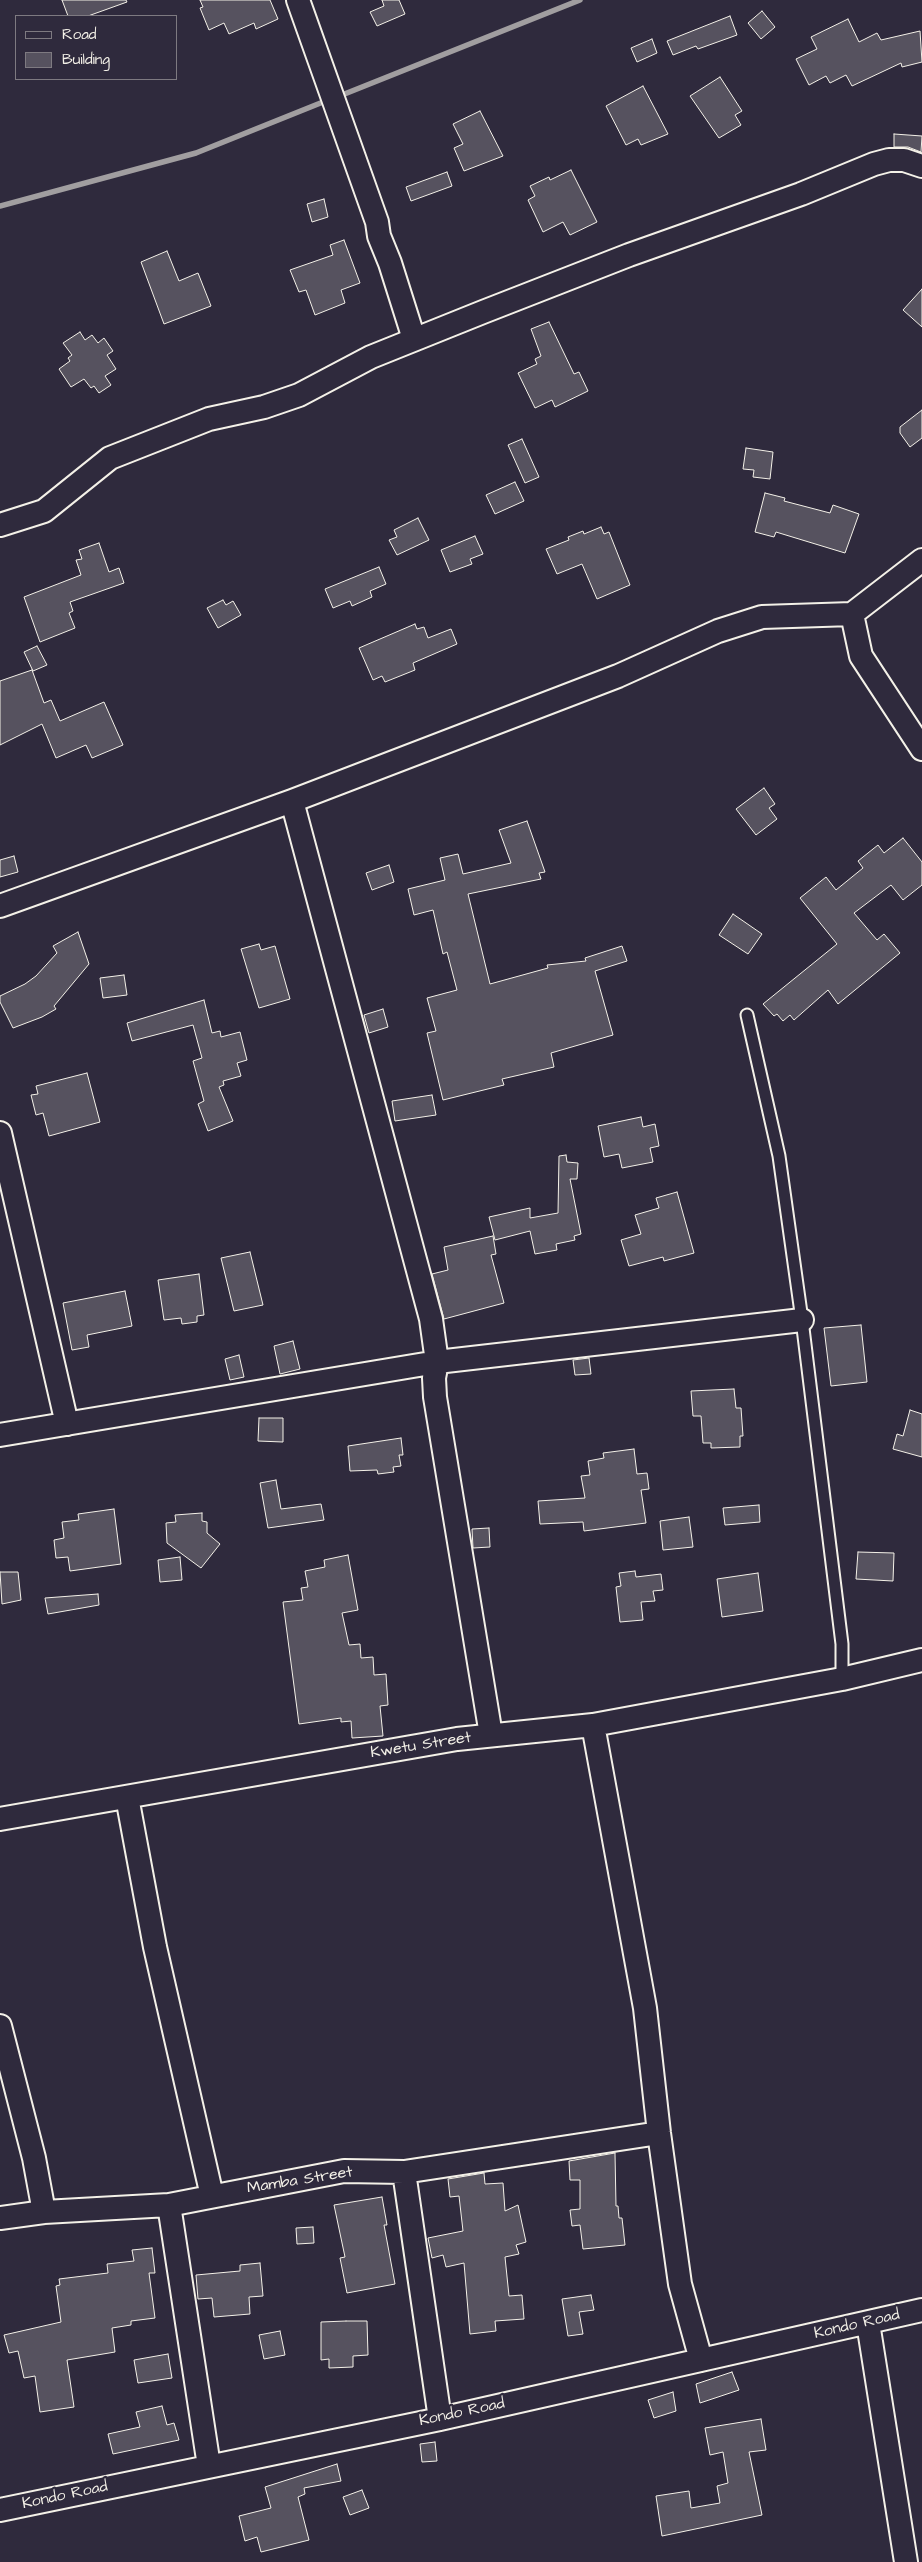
<!DOCTYPE html>
<html>
<head>
<meta charset="utf-8">
<style>
	body { margin:0 }
	#map { position:relative; width:922px; height:2562px; overflow:hidden; background:#2f2a3d; font-family:"Architects Daughter",sans-serif }
	canvas { display:block }
	.legend { position:absolute; left:15px; top:15px; width:162px; height:65px; box-sizing:border-box; background:#2f2a3d; border:1px solid #7e7a81; margin:0; padding:6px 9px; list-style:none; font-size:15px; color:#f4f1e8 }
	.legend li { display:flex; align-items:center; gap:10px; height:25px }
	.legend b { width:25px; border:1px solid #7e7a81 }
</style>
</head>
<body>
<div id="map">
<canvas width="922" height="2562"></canvas>
<ul class="legend">
<li><b style="height:6px;background:#2f2a3d"></b>Road</li>
<li><b style="height:14px;background:#56525f"></b>Building</li>
</ul>
</div>
<script>
const ctx = document.querySelector('canvas').getContext('2d');
ctx.lineJoin = 'round';
const poly = rows => new Path2D(rows.map(r => 'M' + r).join(''));
function trace(path, color, width, dash) { ctx.strokeStyle = color; ctx.lineWidth = width; ctx.lineCap = dash ? 'butt' : 'round'; ctx.setLineDash(dash || []); ctx.stroke(path); }
function fill(path, color) { ctx.fillStyle = color; ctx.fill(path, 'evenodd'); }
function write(font, color, halo, rows, align = 'center') {
  ctx.font = font + ' "Architects Daughter",sans-serif'; ctx.lineWidth = 4.5; ctx.setLineDash([]); ctx.textBaseline = 'middle'; ctx.strokeStyle = halo; ctx.fillStyle = color; for (const [text, x, y, turn = 0] of rows) {
    ctx.save(); ctx.translate(x, y); ctx.rotate((+turn || 0) * Math.PI / 180); ctx.textAlign = isNaN(turn) ? turn : align; if (halo) ctx.strokeText(text, 0, 0); ctx.fillText(text, 0, 0); ctx.restore();
  }
}
const stream = poly([
	[337,97,580,0],
	[0,206,196,153,328,100]
]);
const building = poly([
	[62,0,126,0,127,2,88,16,68,16,62,0],
	[200,0,270,0,278,19,256,29,254,23,229,34,224,23,209,30,200,8,203,7,200,0],
	[382,0,399,0,405,14,377,26,370,12,384,6,382,0],
	[762,11,775,27,761,39,748,23,762,11],
	[730,16,737,35,698,49,696,46,673,55,667,41,730,16],
	[848,19,859,42,877,33,881,40,920,31,922,62,902,67,901,63,852,86,846,75,830,83,826,76,809,85,796,59,817,49,811,37,848,19],
	[652,39,657,53,637,62,631,48,652,39],
	[720,77,742,111,735,115,741,125,719,138,690,96,720,77],
	[643,86,668,134,641,145,638,139,626,145,606,106,643,86],
	[480,111,503,156,464,171,454,148,463,144,453,124,480,111],
	[894,134,922,136,921,152,908,147,894,147,894,134],
	[571,170,597,222,570,235,563,222,543,232,528,200,535,196,530,186,549,177,550,180,571,170],
	[447,172,452,186,411,201,406,187,447,172],
	[324,199,328,217,312,222,307,204,324,199],
	[344,240,360,283,341,290,345,303,315,315,306,290,299,292,290,270,333,255,330,245,344,240],
	[167,251,179,281,198,273,211,306,164,324,141,262,167,251],
	[922,289,922,327,903,310,922,289],
	[549,322,574,374,579,372,588,391,555,407,552,400,535,408,518,373,537,364,535,359,541,356,531,329,549,322],
	[80,332,85,340,92,335,98,343,104,338,113,351,107,355,116,369,105,376,111,385,99,393,94,386,91,388,84,379,71,387,59,369,70,361,68,358,72,355,63,343,80,332],
	[922,410,922,438,910,447,900,433,900,427,922,410],
	[522,439,539,477,525,483,508,445,522,439],
	[746,448,773,452,770,479,753,477,754,470,743,469,746,448],
	[515,482,524,501,495,514,486,495,515,482],
	[765,493,785,498,784,501,830,513,833,505,859,514,845,553,776,532,774,537,755,532,765,493],
	[418,518,429,540,397,555,389,540,397,537,394,530,418,518],
	[601,527,604,534,609,532,630,585,597,599,582,564,557,574,546,549,569,540,568,537,583,531,584,534,601,527],
	[475,536,483,554,470,559,472,564,450,572,441,550,475,536],
	[99,543,109,572,119,568,124,583,70,602,73,611,69,613,75,628,40,642,24,597,81,575,76,560,82,559,79,550,99,543],
	[379,567,386,584,370,591,372,597,352,606,350,601,333,608,325,589,379,567],
	[223,600,226,605,233,601,241,615,218,628,207,608,223,600],
	[415,624,417,629,424,627,428,638,451,629,457,644,413,663,415,670,385,682,382,676,373,680,359,648,415,624],
	[37,646,47,665,33,671,24,652,37,646],
	[32,670,44,703,51,700,60,721,104,702,123,745,92,758,86,745,56,758,42,724,0,745,0,681,32,670],
	[764,788,775,804,769,808,777,819,756,835,736,809,764,788],
	[527,821,545,872,539,873,541,879,468,894,490,984,548,968,547,965,586,961,585,958,622,946,627,961,595,971,613,1035,551,1053,554,1067,502,1079,504,1085,443,1100,427,1033,436,1031,427,998,457,990,447,952,443,954,433,910,414,915,408,889,445,880,440,858,458,854,463,874,511,863,499,830,527,821],
	[903,838,922,862,922,885,903,900,891,885,854,913,877,940,884,934,900,953,838,1004,828,990,794,1020,790,1015,783,1021,777,1014,774,1016,763,1004,837,944,800,898,826,877,836,890,863,868,858,861,878,845,884,853,903,838],
	[14,856,18,872,0,877,0,860,14,856],
	[389,865,394,882,372,890,366,873,389,865],
	[733,914,762,934,748,954,719,935,733,914],
	[78,932,89,964,54,1006,56,1009,42,1017,13,1028,0,1002,0,996,25,984,36,976,57,953,53,946,78,932],
	[259,944,261,950,275,946,290,999,259,1008,241,949,259,944],
	[124,975,127,995,103,998,100,978,124,975],
	[204,1000,212,1033,220,1031,221,1037,240,1032,247,1060,237,1063,241,1076,223,1081,224,1085,219,1087,233,1121,208,1131,198,1104,204,1101,193,1061,202,1058,193,1025,132,1041,127,1023,204,1000],
	[383,1009,388,1027,369,1033,364,1015,383,1009],
	[87,1073,100,1122,49,1136,43,1113,36,1115,31,1095,38,1094,36,1086,87,1073],
	[432,1095,436,1115,395,1121,392,1101,432,1095],
	[641,1117,643,1127,655,1124,659,1146,650,1148,653,1162,622,1168,619,1154,604,1157,598,1126,641,1117],
	[566,1155,567,1162,578,1163,577,1179,570,1179,581,1234,574,1236,575,1240,556,1244,557,1250,535,1254,530,1231,495,1240,489,1217,530,1208,530,1218,558,1213,559,1156,566,1155],
	[677,1192,694,1253,664,1261,663,1257,629,1266,621,1240,641,1234,635,1215,659,1208,656,1198,677,1192],
	[493,1236,496,1254,491,1255,504,1303,444,1319,432,1274,448,1270,444,1247,493,1236],
	[250,1252,263,1305,234,1311,221,1258,250,1252],
	[199,1274,204,1315,197,1316,197,1322,182,1324,181,1318,164,1320,158,1280,199,1274],
	[125,1291,132,1326,87,1335,89,1347,72,1350,63,1303,125,1291],
	[861,1325,867,1382,831,1386,824,1328,861,1325],
	[293,1341,300,1369,280,1374,274,1346,293,1341],
	[239,1355,244,1377,230,1380,225,1359,239,1355],
	[589,1358,591,1374,575,1375,573,1360,589,1358],
	[734,1389,736,1408,741,1408,743,1436,740,1436,740,1447,711,1448,711,1443,703,1443,701,1416,693,1416,691,1391,734,1389],
	[910,1410,922,1414,922,1457,893,1449,897,1434,903,1436,910,1410],
	[259,1418,283,1418,283,1442,258,1441,259,1418],
	[401,1438,403,1455,399,1455,401,1466,393,1467,394,1472,378,1474,377,1470,350,1471,348,1446,401,1438],
	[634,1449,637,1474,647,1473,649,1489,641,1490,646,1523,584,1531,583,1522,540,1524,538,1501,585,1498,581,1476,590,1475,588,1461,604,1458,603,1453,634,1449],
	[276,1480,281,1509,321,1504,324,1520,268,1528,260,1483,276,1480],
	[759,1505,760,1522,725,1525,723,1508,759,1505],
	[114,1509,121,1564,70,1571,68,1557,56,1558,54,1540,64,1538,62,1522,79,1520,78,1514,114,1509],
	[202,1513,202,1521,207,1522,207,1533,220,1544,201,1568,167,1543,166,1523,176,1522,175,1515,202,1513],
	[689,1517,693,1547,663,1550,660,1521,689,1517],
	[489,1528,490,1547,473,1548,472,1529,489,1528],
	[858,1552,894,1553,893,1581,856,1579,858,1552],
	[348,1555,358,1610,342,1613,349,1645,360,1644,361,1658,373,1657,374,1675,386,1674,388,1705,380,1706,383,1736,352,1738,351,1721,341,1722,341,1718,299,1724,283,1602,303,1600,301,1588,308,1587,305,1571,325,1567,324,1560,348,1555],
	[180,1557,182,1580,160,1582,158,1560,180,1557],
	[635,1571,636,1577,661,1574,663,1590,653,1591,655,1601,641,1602,643,1620,620,1622,616,1587,621,1586,619,1573,635,1571],
	[0,1572,18,1572,21,1600,2,1604,0,1572],
	[758,1573,763,1611,722,1617,717,1579,758,1573],
	[98,1594,99,1605,48,1614,45,1598,98,1594],
	[615,2153,616,2206,618,2206,619,2218,622,2218,625,2245,583,2249,580,2225,572,2226,570,2210,580,2209,580,2180,570,2180,569,2161,615,2153],
	[484,2173,485,2184,503,2183,505,2211,518,2205,526,2242,516,2245,519,2254,505,2257,509,2296,522,2295,524,2319,495,2321,496,2331,470,2334,464,2263,446,2267,443,2255,432,2258,428,2238,463,2231,459,2196,450,2197,448,2179,484,2173],
	[382,2197,387,2225,384,2225,395,2284,347,2293,340,2258,345,2257,334,2205,382,2197],
	[313,2227,314,2243,297,2244,296,2228,313,2227],
	[152,2248,155,2273,149,2273,155,2318,131,2321,131,2325,112,2328,115,2352,67,2360,74,2407,40,2412,35,2376,24,2378,18,2351,9,2353,4,2335,61,2322,56,2286,60,2285,59,2279,108,2273,107,2264,134,2261,132,2250,152,2248],
	[260,2263,263,2296,249,2297,250,2314,214,2317,212,2298,198,2299,196,2275,240,2271,240,2265,260,2263],
	[591,2295,594,2310,579,2312,583,2334,568,2336,562,2299,591,2295],
	[346,2321,367,2321,368,2355,353,2356,353,2367,329,2368,329,2359,321,2360,321,2322,346,2321],
	[280,2331,285,2355,264,2359,259,2335,280,2331],
	[168,2354,172,2378,138,2383,134,2360,168,2354],
	[732,2372,739,2390,700,2403,696,2384,732,2372],
	[673,2392,676,2411,654,2418,648,2400,673,2392],
	[162,2406,167,2425,174,2423,179,2440,113,2454,108,2434,140,2427,136,2412,162,2406],
	[761,2419,766,2450,749,2452,762,2515,662,2536,656,2496,689,2491,691,2508,720,2503,717,2486,728,2483,723,2452,710,2455,705,2428,761,2419],
	[435,2442,437,2461,422,2462,420,2444,435,2442],
	[337,2464,341,2481,304,2488,305,2494,298,2497,309,2540,261,2552,257,2537,245,2541,239,2516,271,2508,265,2487,337,2464],
	[362,2490,369,2508,350,2515,343,2497,362,2490]
]);
const service = poly([
	[747,1015,779,1156,802,1320,842,1644,842,1679]
]);
const minor = poly([
	[298,0,377,222,379,236,390,263,414,339],
	[0,525,44,511,110,458,209,419,264,407,299,395,371,357,483,312,629,255,801,194,874,164,889,160,904,160,922,166],
	[852,614,861,656,922,749],
	[292,801,431,1319,437,1362,434,1378,435,1397,491,1735],
	[0,906,292,801,618,676,718,631,762,617,852,614,922,560],
	[0,1133,67,1424],
	[0,1435,437,1362,802,1320],
	[593,1725,645,2008,659,2133,680,2284,701,2360],
	[127,1797,155,1947,212,2196],
	[0,1819,457,1739,593,1725,842,1679,922,1660],
	[0,2026,34,2158,44,2212],
	[404,2172,440,2419],
	[169,2205,209,2466],
	[0,2218,44,2212,169,2205,344,2171,404,2172,659,2133],
	[868,2323,906,2562],
	[0,2510,440,2419,922,2310]
]);
const streetNames = [
	["Kwetu Street",421,1746,-9],
	["Mamba Street",300,2181,-9],
	["Kondo Road",857,2325,-13],
	["Kondo Road",462,2413,-12],
	["Kondo Road",65,2496,-12]
];
trace(stream, '#a19ea0', 5.5);
fill(building, '#56525f');
trace(building, '#f4f1e8', 1);
trace(service, '#f4f1e8', 15);
trace(minor, '#f4f1e8', 26);
trace(service, '#2f2a3d', 11);
trace(minor, '#2f2a3d', 22);
write('16px', '#f4f1e8', '#2f2a3d', streetNames);
</script>
</body>
</html>
